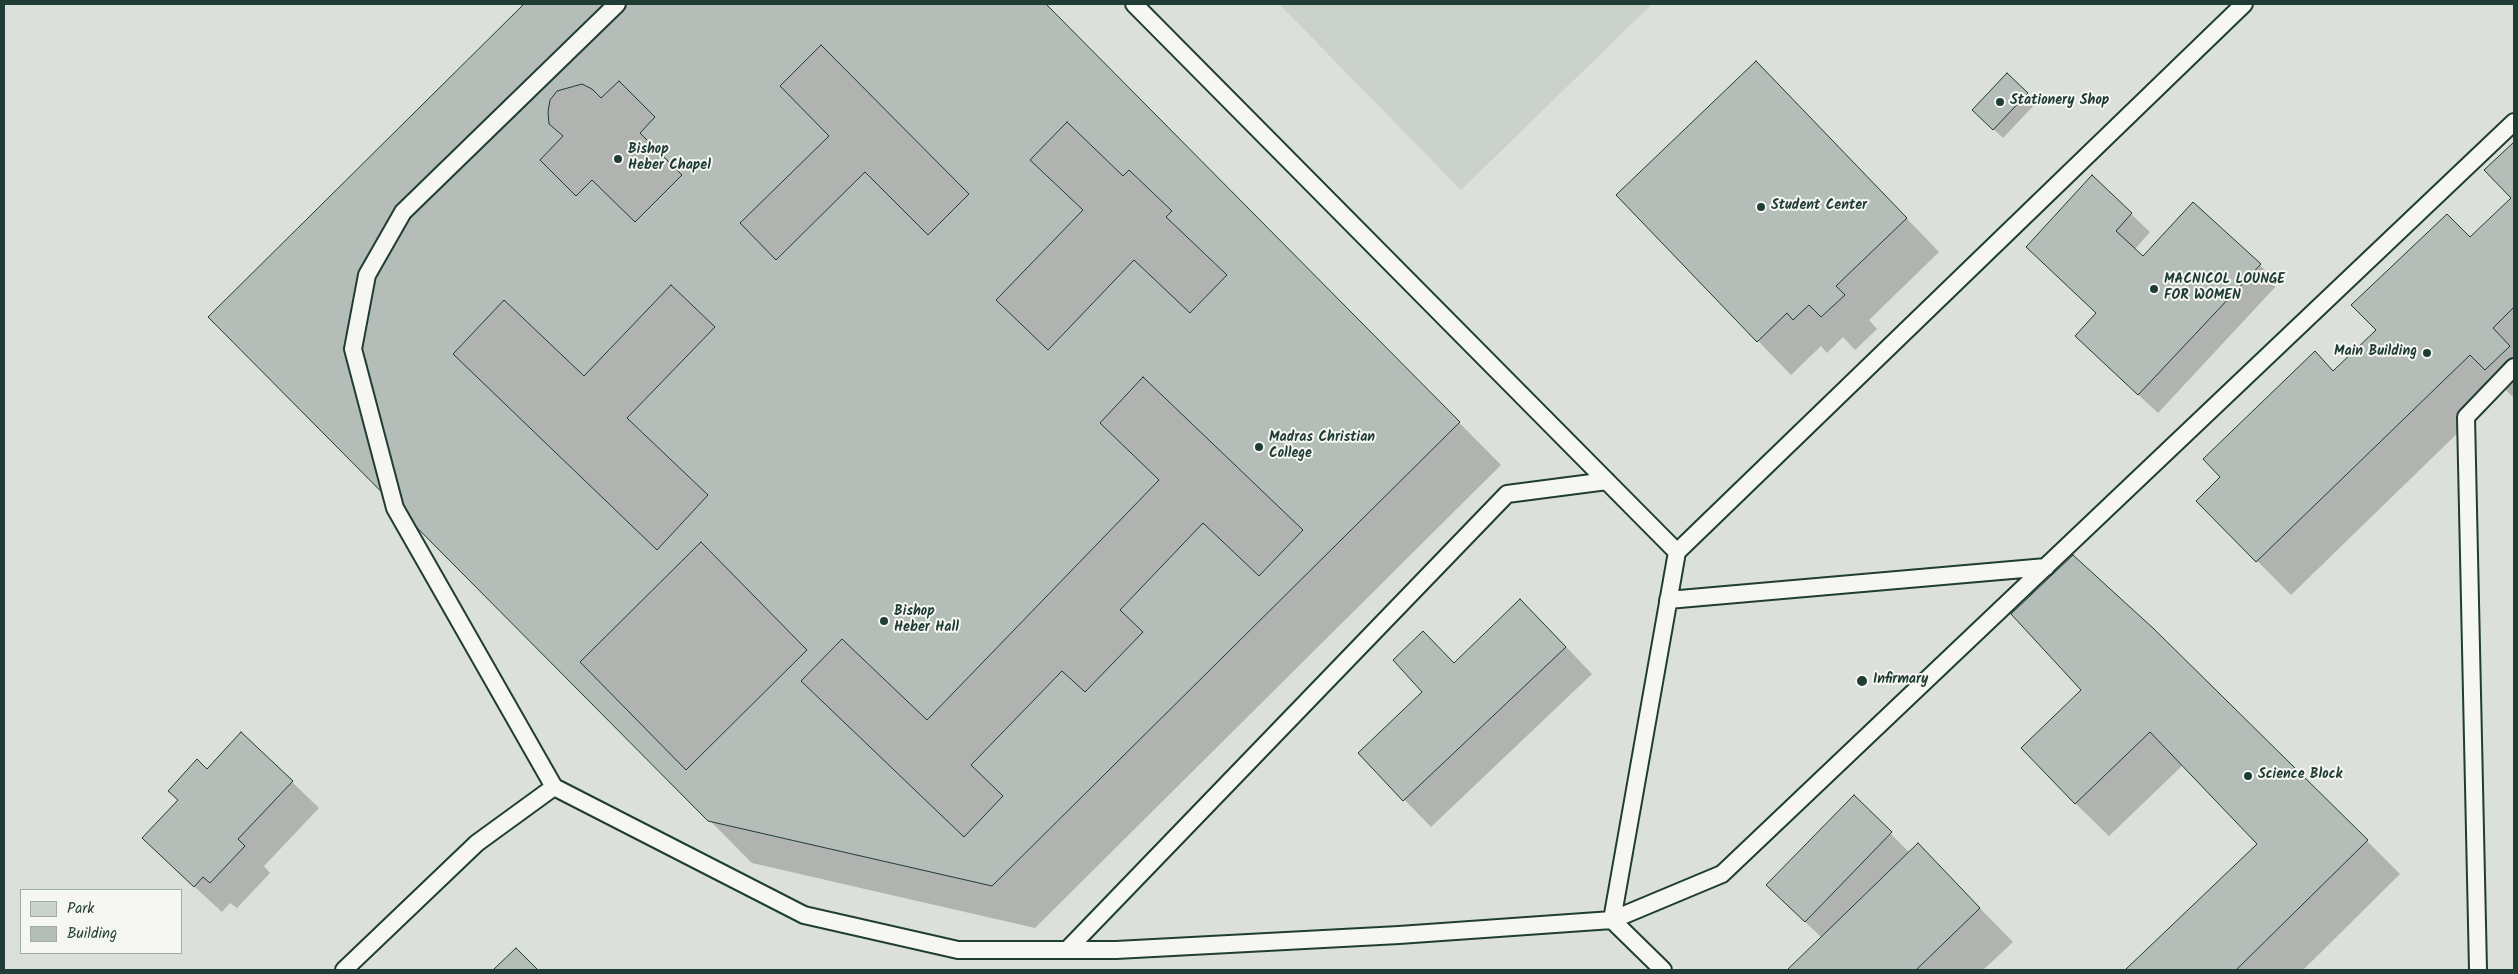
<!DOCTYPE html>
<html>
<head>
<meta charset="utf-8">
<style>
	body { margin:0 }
	#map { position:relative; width:2518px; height:974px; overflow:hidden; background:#edefea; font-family:Kalam,sans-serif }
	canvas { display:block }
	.frame { position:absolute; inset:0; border:5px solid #1f3d34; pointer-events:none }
	.legend { position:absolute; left:20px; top:889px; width:162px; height:65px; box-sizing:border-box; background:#f6f6f2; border:1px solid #a0aca6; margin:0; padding:6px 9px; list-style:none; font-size:15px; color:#1f3d34 }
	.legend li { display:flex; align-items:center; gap:10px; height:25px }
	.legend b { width:25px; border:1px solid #a0aca6 }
</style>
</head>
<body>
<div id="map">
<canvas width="2518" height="974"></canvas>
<div class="frame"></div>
<ul class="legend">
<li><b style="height:14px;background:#cbd2cc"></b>Park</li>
<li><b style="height:14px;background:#b4bdb8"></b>Building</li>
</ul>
</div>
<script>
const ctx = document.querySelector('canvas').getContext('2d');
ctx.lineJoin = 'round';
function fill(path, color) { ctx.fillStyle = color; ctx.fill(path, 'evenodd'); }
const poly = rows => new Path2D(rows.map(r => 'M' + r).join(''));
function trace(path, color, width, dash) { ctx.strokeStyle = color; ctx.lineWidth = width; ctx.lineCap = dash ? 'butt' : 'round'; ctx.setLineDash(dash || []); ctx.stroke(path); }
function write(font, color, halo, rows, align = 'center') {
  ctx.font = font + ' Kalam,sans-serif'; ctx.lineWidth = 4; ctx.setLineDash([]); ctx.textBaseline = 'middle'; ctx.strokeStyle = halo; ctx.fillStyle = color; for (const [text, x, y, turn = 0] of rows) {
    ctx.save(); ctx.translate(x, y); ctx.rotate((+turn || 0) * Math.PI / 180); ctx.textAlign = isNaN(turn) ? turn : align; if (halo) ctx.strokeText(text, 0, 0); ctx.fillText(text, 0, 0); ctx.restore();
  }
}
const built = poly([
	[4,4,2514,4,2514,970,4,970],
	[21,890,181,890,181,953,21,953]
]);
const green = poly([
	[1279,4,1652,4,1461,190]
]);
const shadow = poly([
	[526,4,1045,4,1501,465,1035,928,752,863,210,317],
	[2008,75,2036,103,2003,138,1983,119],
	[1789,96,1939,252,1869,320,1877,329,1855,350,1843,337,1827,353,1821,346,1791,375,1618,195],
	[2514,143,2514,398,2504,388,2291,595,2198,501,2222,477,2315,353,2334,372,2513,198,2486,170],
	[2092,177,2150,232,2134,250,2143,258,2260,265,2278,284,2158,413,2095,355,2097,313],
	[1547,627,1592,674,1431,827,1359,753,1454,664],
	[2083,690,2367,841,2400,874,2303,970,2127,970,2259,844,2183,765,2109,836,2075,803],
	[207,771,292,782,319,808,264,866,270,873,237,908,230,903,222,912,171,865],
	[1854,797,1910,853,1918,845,2013,942,1983,970,1788,970,1822,938,1795,912]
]);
const building = poly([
	[524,4,1046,4,1460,422,992,886,708,821,208,317,524,4],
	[821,45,969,194,928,235,865,172,776,260,740,223,829,136,780,86,821,45],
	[1756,61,1907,218,1836,286,1845,295,1821,317,1809,305,1793,320,1787,313,1757,342,1616,195,1756,61],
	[2007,73,2028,93,1993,130,1972,110,2007,73],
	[619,81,655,117,640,133,682,175,635,222,592,180,576,196,540,160,563,136,549,124,548,112,550,100,557,91,582,84,592,89,601,98,619,81],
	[1067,122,1123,176,1129,170,1172,211,1166,217,1227,275,1190,313,1134,260,1048,350,996,300,1083,210,1030,160,1067,122],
	[2514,142,2514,307,2493,328,2510,346,2485,370,2470,355,2256,562,2196,501,2220,477,2203,459,2315,351,2333,371,2376,330,2351,305,2447,214,2470,237,2511,198,2484,170,2514,142],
	[2092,175,2132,213,2116,231,2143,256,2193,202,2261,264,2138,395,2075,336,2096,313,2026,247,2092,175],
	[671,285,715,327,627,418,708,495,657,550,453,354,504,300,584,376,671,285],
	[1143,377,1303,530,1259,576,1203,523,1120,610,1143,632,1085,692,1062,671,971,765,1003,796,964,837,801,681,842,639,927,720,1159,480,1100,423,1143,377],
	[701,542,807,650,686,770,580,662,701,542],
	[2073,555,2154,629,2368,840,2236,970,2125,970,2257,844,2150,732,2075,804,2021,748,2081,690,2011,614,2073,555],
	[1520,599,1566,647,1403,801,1358,753,1422,692,1393,660,1423,631,1454,663,1520,599],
	[241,732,293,781,238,839,245,846,210,883,203,877,194,887,142,838,178,800,168,791,197,759,207,769,241,732],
	[1854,795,1892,832,1805,922,1766,885,1854,795],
	[1918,843,1980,908,1916,970,1787,970,1918,843],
	[516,948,538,970,493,970,516,948]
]);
const service = poly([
	[1134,4,1677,552],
	[1668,600,2046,567],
	[554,787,395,508,353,349,367,275,403,212,617,4],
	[1067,950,1507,494,1607,481],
	[344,970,477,843,554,787,804,915,958,950,1116,950,1399,935,1612,920,1722,874,2514,122],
	[1663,970,1612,920,1677,552,2244,4],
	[2478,970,2466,417,2514,367]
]);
const markers = [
	[2000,102,5,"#1f3d34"],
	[618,159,5,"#1f3d34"],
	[1761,207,5,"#1f3d34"],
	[2154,289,5,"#1f3d34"],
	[2427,353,5,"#1f3d34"],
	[1259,447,5,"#1f3d34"],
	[884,621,5,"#1f3d34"],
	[1862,681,6,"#1f3d34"],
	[2248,776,5,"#1f3d34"]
];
const poiNames = [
	["Stationery Shop",2010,102],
	["Bishop",628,151],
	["Heber Chapel",628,167],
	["Student Center",1771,207],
	["MACNICOL LOUNGE",2164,281],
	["FOR WOMEN",2164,297],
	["Main Building",2417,353,"right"],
	["Madras Christian",1269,439],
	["College",1269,455],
	["Bishop",894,613],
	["Heber Hall",894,629],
	["Infirmary",1873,681],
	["Science Block",2258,776]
];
fill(built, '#dce0db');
fill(green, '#cbd2cc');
fill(shadow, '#0003');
fill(building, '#b4bdb8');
trace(building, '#1f3d34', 1);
trace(service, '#1f3d34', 20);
trace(service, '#f6f6f2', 16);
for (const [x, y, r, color] of markers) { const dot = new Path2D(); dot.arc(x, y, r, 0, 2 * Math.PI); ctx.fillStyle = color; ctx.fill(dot); trace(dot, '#f6f6f2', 2); }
write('bold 14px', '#1f3d34', '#f6f6f2', poiNames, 'left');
</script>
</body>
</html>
